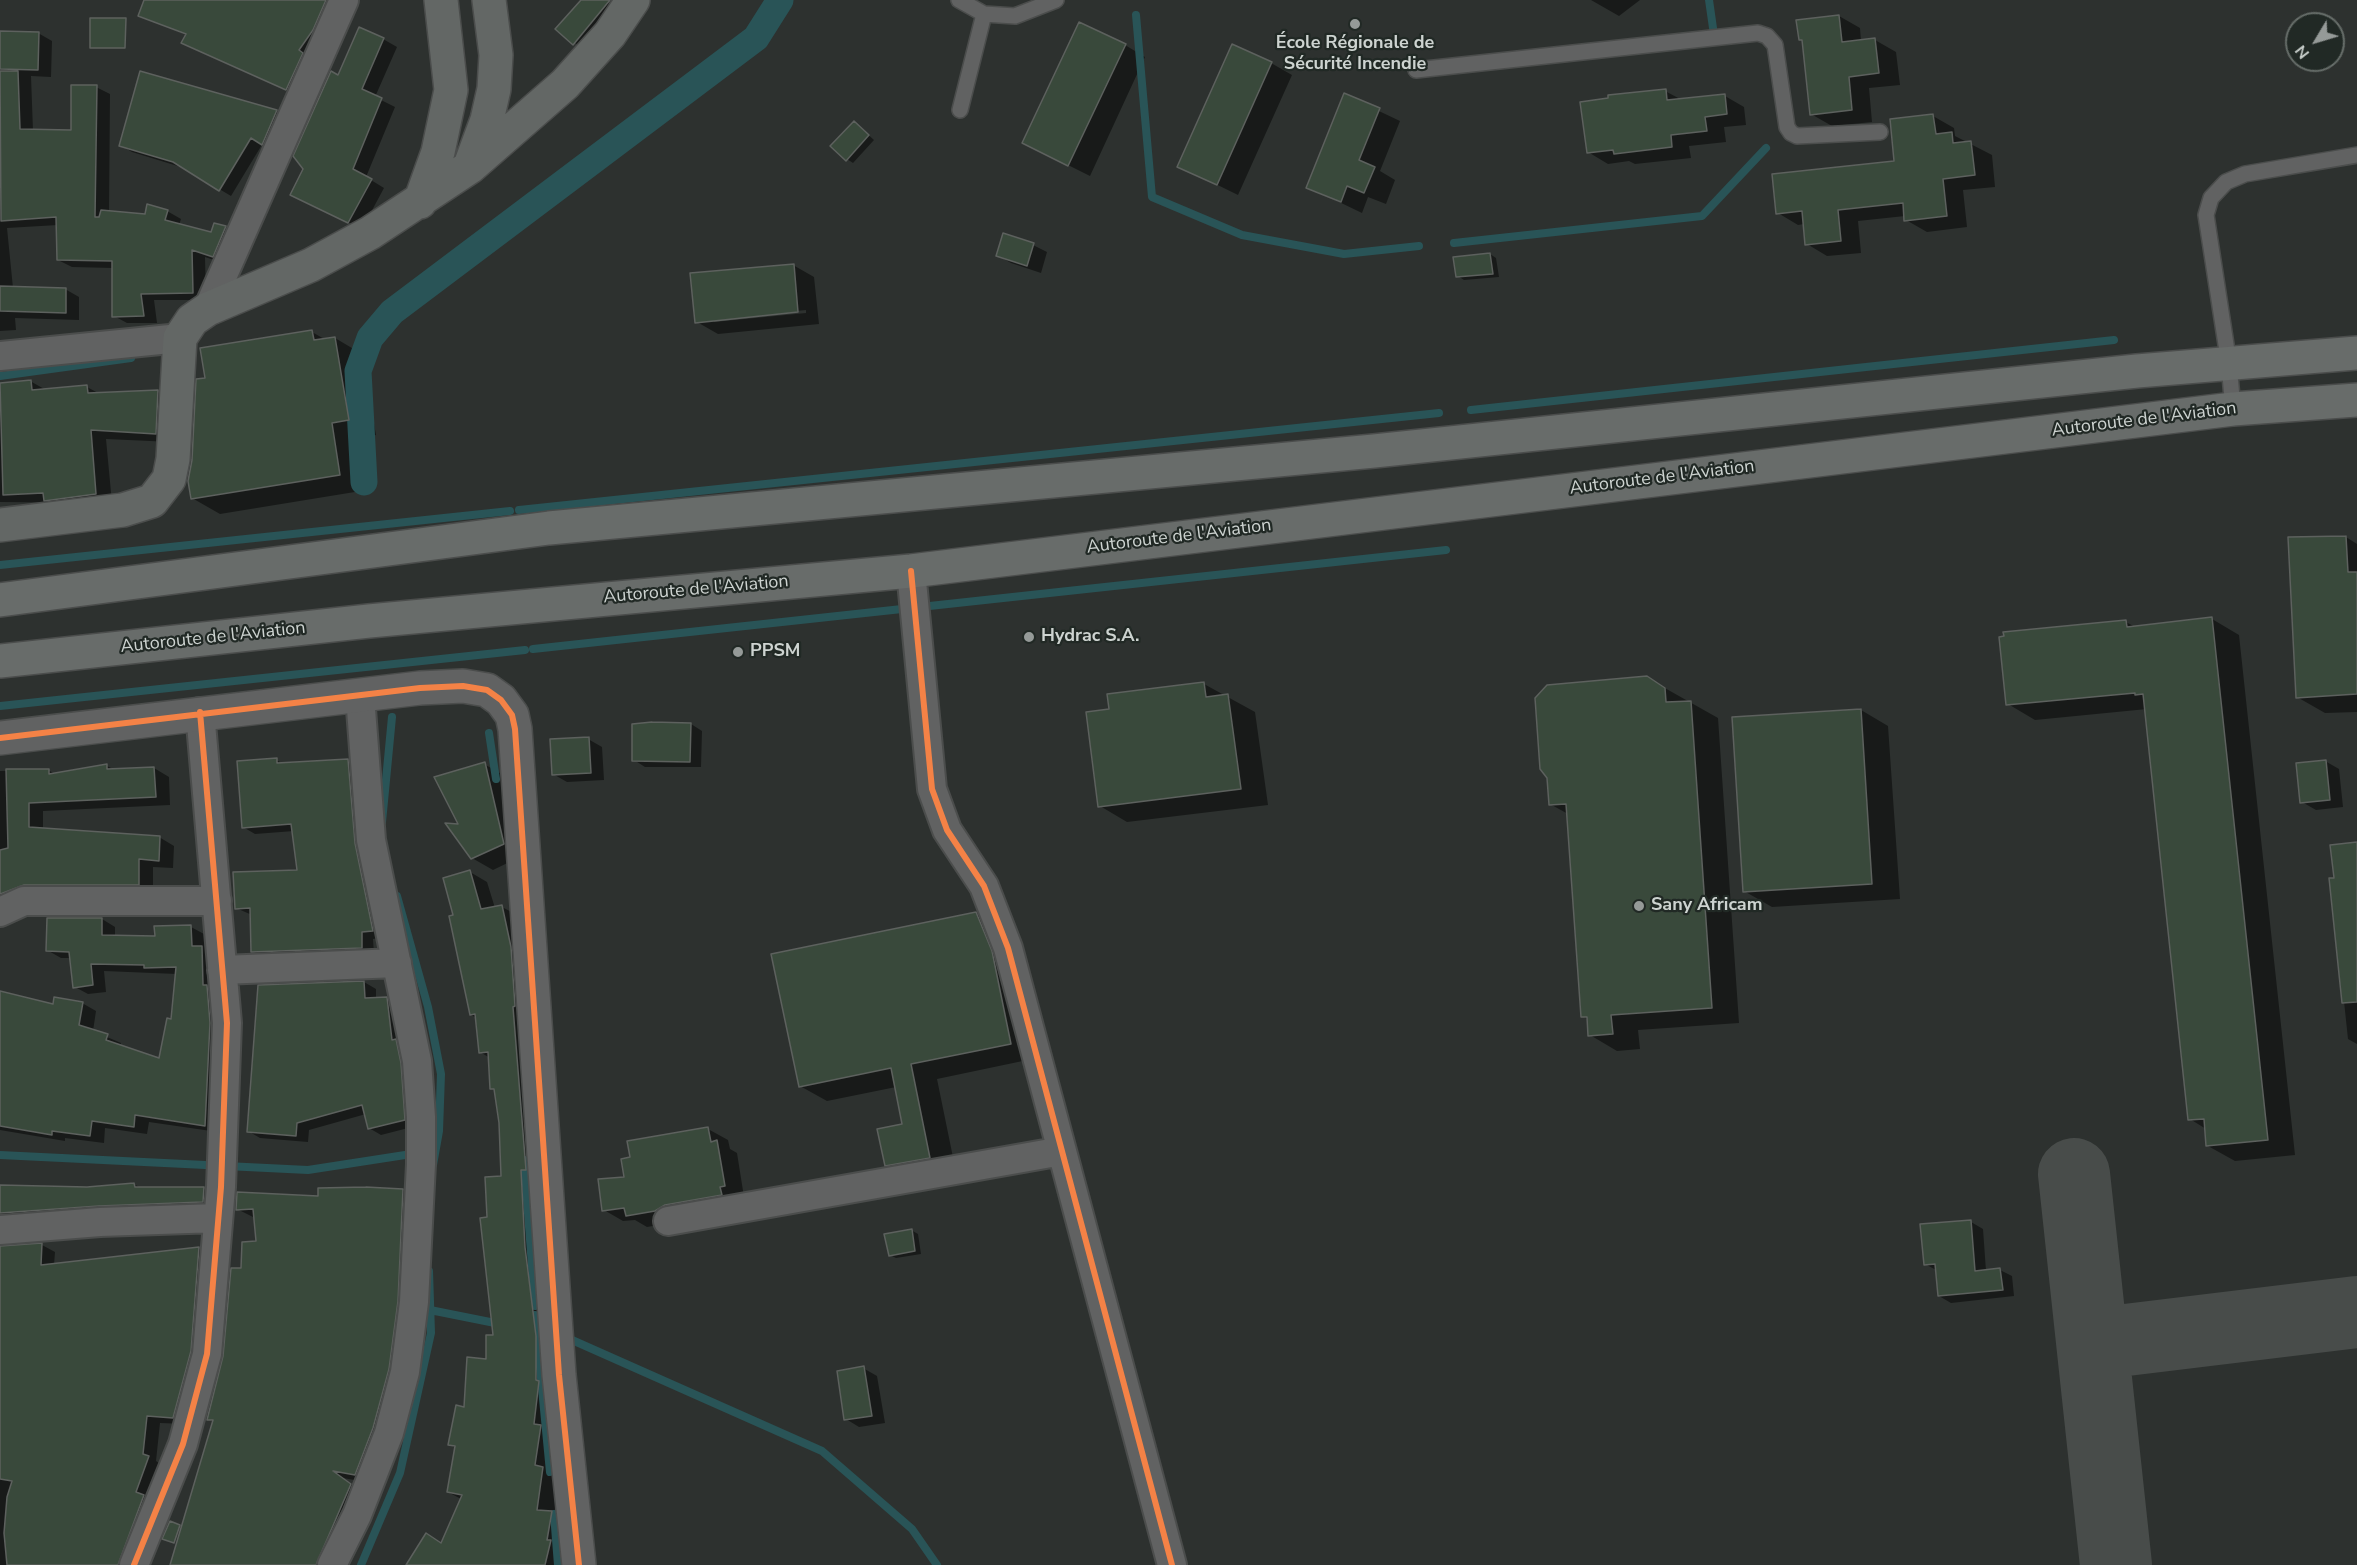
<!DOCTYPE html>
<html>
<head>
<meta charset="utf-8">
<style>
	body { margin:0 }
	#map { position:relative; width:2357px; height:1565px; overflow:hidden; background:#2d312f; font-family:"Nunito Sans",sans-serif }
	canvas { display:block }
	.north { position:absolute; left:2285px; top:12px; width:60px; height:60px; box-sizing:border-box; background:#212925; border:2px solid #666d69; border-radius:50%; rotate:232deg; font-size:16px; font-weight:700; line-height:24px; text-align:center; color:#cdd3d0 }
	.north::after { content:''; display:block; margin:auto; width:21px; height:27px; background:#959a98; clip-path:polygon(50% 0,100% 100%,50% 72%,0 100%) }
</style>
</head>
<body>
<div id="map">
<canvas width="2357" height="1565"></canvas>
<div class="north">N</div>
</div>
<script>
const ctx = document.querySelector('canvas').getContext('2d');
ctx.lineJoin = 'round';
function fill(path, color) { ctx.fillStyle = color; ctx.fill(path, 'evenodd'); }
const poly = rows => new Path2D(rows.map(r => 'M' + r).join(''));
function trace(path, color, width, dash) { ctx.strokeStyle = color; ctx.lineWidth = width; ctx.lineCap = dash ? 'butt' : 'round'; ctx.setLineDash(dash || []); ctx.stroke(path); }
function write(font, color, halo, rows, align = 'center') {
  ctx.font = font + ' "Nunito Sans",sans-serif'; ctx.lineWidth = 4.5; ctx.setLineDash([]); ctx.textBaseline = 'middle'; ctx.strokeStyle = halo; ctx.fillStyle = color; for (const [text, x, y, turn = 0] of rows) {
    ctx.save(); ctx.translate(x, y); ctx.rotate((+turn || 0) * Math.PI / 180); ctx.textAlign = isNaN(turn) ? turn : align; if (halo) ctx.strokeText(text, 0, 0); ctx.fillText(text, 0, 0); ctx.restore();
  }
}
const shadow = poly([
	[145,0,342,0,299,96,196,50,183,43,186,35,140,15],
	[583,0,605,0,620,14,587,52,557,29],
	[1591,0,1640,0,1619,16],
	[1839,16,1860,28,1861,41,1875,40,1896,52,1900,85,1869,88,1872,122,1832,126,1811,114,1804,41,1800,39],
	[0,32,38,33,52,41,51,77,31,76,33,131,73,132,96,87,110,94,109,213,146,216,167,211,181,219,179,225,212,234,215,225,239,235,226,264,205,257,206,300,154,300,157,323,127,323,114,316,113,268,72,267,58,260,58,225,7,228,13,288,65,289,79,297,79,320,15,318,16,330,0,331],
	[383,39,397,47,375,97,395,107,366,177,384,188,362,229,306,202,304,168,339,77],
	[1125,45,1145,57,1090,176,1024,143],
	[1271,63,1292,75,1238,195,1179,166],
	[141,73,277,112,288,118,274,150,263,143,231,196,184,168,132,152,121,145],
	[1665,91,1682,100,1725,96,1744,107,1746,125,1724,127,1726,142,1689,146,1691,158,1635,164,1629,161,1608,164,1588,152],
	[1345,95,1400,121,1380,171,1395,180,1386,204,1368,197,1362,213,1308,187],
	[1933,116,1954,128,1955,136,1992,155,1995,187,1963,190,1967,227,1927,232,1906,220,1905,216,1858,221,1861,253,1827,256,1807,244,1804,224,1798,225,1778,213,1895,162],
	[854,122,874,140,853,163,847,159],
	[1033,245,1047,252,1041,273,1011,263,997,255],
	[1490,254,1496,258,1499,277,1464,280,1458,276],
	[793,265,814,277,819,324,718,334,697,322],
	[806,310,806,313,714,322,714,319],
	[312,332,326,340,335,338,362,354,376,435,359,439,367,490,220,514,192,498,207,379],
	[30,381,46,390,87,387,100,394,158,392,174,401,172,442,106,439,112,503,0,502,0,385],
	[2346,537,2357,544,2357,712,2325,713,2297,697],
	[2212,619,2239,635,2295,1155,2235,1161,2208,1146,2206,1129,2190,1119,2147,709,2035,720,2008,704,2005,638,2126,622,2135,627],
	[1647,678,1718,718,1739,1023,1638,1030,1640,1049,1617,1051,1590,1035,1589,1020,1582,1016,1568,814,1550,804],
	[1204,684,1255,712,1268,805,1127,822,1100,806,1111,711],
	[1861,710,1888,726,1900,899,1772,907,1744,891],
	[691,724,702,731,701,767,645,767,634,760],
	[588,739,602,747,604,780,567,782,553,774],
	[276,760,284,764,348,760,360,767,384,937,373,939,374,954,265,958,252,951,252,915,236,908,298,871,294,831,255,834,243,827],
	[2325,761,2339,769,2343,807,2316,810,2302,802],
	[484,764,505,776,524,855,493,870,472,858,460,826],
	[107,766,115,770,154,768,169,777,170,805,43,811,43,830,159,837,174,846,173,868,153,867,153,892,0,911,0,771,48,770,55,774],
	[2357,844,2357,1044,2348,1039,2331,879,2336,879],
	[470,872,487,882,495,908,502,907,519,916,557,1436,552,1474,560,1478,554,1514,568,1523,566,1565,419,1565,442,1544,461,1499,448,1492,456,1448,449,1444,487,1360,495,1336,489,1219,503,1178,500,1122,495,1091,491,1088,490,1058,480,1052,477,1018,471,1015,455,916],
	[976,914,1003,929,1037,1058,937,1079,956,1172,913,1180,886,1165,904,1125,896,1087,827,1101,800,1086],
	[102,919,115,927,115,937,156,938,191,927,204,934,205,949,215,955,218,1132,149,1122,147,1134,105,1128,104,1143,65,1138,65,1141,0,1130,0,996,54,1006,82,1003,96,1011,93,1031,121,1043,120,1047,160,1060,173,1021,177,974,104,971,106,992,88,994,75,987,71,958,61,958,47,950],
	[364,982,376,989,376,999,387,999,399,1006,416,1126,381,1135,369,1128,366,1114,309,1130,308,1142,260,1138,248,1131],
	[708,1129,728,1140,730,1149,737,1153,744,1197,676,1222,647,1227,635,1220,623,1221,604,1210,626,1178],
	[134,1184,142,1189,204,1189,217,1196,216,1209,0,1229,0,1185,45,1189],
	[403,1190,419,1200,413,1310,371,1483,343,1478,366,1494,334,1565,172,1565,214,1422,208,1419,225,1356,242,1269,257,1242,255,1218,237,1209],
	[1971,1222,1983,1229,1986,1271,2000,1270,2012,1276,2014,1296,1951,1303,1939,1296,1938,1271,1925,1264],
	[911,1230,918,1234,921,1254,896,1258,890,1255],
	[42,1245,55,1252,54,1265,199,1249,212,1256,186,1424,160,1423,156,1461,162,1465,132,1565,0,1565,0,1246],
	[863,1368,877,1376,885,1423,859,1427,846,1419]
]);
const stream = poly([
	[1709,0,1713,28],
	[1136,15,1152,197,1242,235,1344,254,1419,246],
	[1454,243,1702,216,1766,148],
	[0,376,131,358],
	[1471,410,2114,340],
	[519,510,1439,413],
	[0,565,510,511],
	[533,649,1446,550],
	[0,706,525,650],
	[489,733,496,779],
	[382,822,392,717],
	[397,896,428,1007,441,1074,439,1131,433,1165],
	[0,1155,308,1170,418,1153],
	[524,1160,535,1306],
	[430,1310,500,1324],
	[535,1315,550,1472],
	[563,1336,822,1451,912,1529,937,1565],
	[554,1514,558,1565],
	[361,1565,400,1473,431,1333,429,1271]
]);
const canal = poly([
	[364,482,358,371,370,338,392,312,756,38,780,0]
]);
const taxiway = poly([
	[2074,1174,2116,1565],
	[2093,1344,2357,1312]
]);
const building = poly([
	[144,0,326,0,313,30,299,50,303,53,286,90,181,43,186,34,138,16,144,0],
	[581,0,610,0,573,45,555,29,581,0],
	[1839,15,1842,42,1875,38,1879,73,1849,77,1852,110,1810,115,1802,40,1799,40,1796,20,1839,15],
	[90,18,126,18,125,48,90,48,90,18],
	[1079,22,1126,44,1068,166,1022,143,1079,22],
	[359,27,384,38,362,89,382,98,353,169,372,179,348,223,290,195,303,169,293,156,331,71,338,75,359,27],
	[0,31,39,32,38,70,0,69,0,31],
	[1232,44,1272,62,1217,185,1177,167,1232,44],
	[0,71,18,71,20,129,71,130,71,85,97,85,95,217,99,217,101,210,145,214,147,204,168,210,165,220,211,232,214,223,226,226,213,257,192,250,193,293,141,294,144,316,112,317,112,261,57,260,56,217,1,221,0,71],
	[140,71,277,110,262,145,251,138,219,191,173,162,119,146,140,71],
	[1666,89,1667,100,1725,94,1727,114,1705,117,1707,131,1671,135,1672,147,1614,154,1613,150,1587,153,1580,102,1608,98,1608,95,1666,89],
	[1344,93,1380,108,1359,160,1375,167,1364,193,1347,186,1341,202,1306,188,1344,93],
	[1933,114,1936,134,1952,132,1953,143,1971,141,1975,175,1943,179,1947,216,1904,221,1903,203,1838,210,1841,241,1805,245,1802,211,1776,214,1772,174,1894,161,1890,119,1933,114],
	[854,121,869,135,846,161,830,146,854,121],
	[1003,233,1034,243,1027,266,996,256,1003,233],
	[1490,253,1493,274,1456,277,1453,257,1490,253],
	[794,264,798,312,695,323,690,273,794,264],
	[0,286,66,288,66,313,0,311,0,286],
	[312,330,314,340,335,337,349,420,332,423,340,475,191,499,188,481,192,460,196,379,205,378,200,348,312,330],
	[31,380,32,390,87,385,88,393,158,390,156,434,91,430,96,494,44,501,43,493,3,495,0,383,31,380],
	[2346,536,2348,572,2357,572,2357,694,2296,698,2288,537,2346,536],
	[2212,617,2268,1140,2206,1146,2204,1119,2188,1120,2143,694,2135,695,2135,693,2006,705,1999,637,2004,636,2003,632,2126,620,2127,627,2212,617],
	[1647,676,1665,688,1666,702,1691,701,1712,1008,1611,1015,1613,1034,1588,1036,1587,1017,1581,1017,1566,804,1549,805,1547,778,1540,769,1535,698,1547,685,1647,676],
	[1204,682,1206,697,1228,694,1241,789,1098,807,1086,712,1109,709,1107,694,1204,682],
	[1861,709,1872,884,1743,892,1732,717,1861,709],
	[652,722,691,723,690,762,632,761,632,724,652,722],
	[589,737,591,773,552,775,550,739,589,737],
	[277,758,277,763,348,759,355,843,373,931,362,932,362,948,251,952,250,908,235,909,233,872,297,870,291,824,242,828,237,761,277,758],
	[2326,760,2330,800,2300,803,2296,763,2326,760],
	[485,762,504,844,471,859,445,823,458,824,434,777,485,762],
	[107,764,107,769,154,767,156,797,29,803,29,827,160,836,159,861,139,859,139,885,24,885,0,894,0,850,8,848,6,769,49,769,49,774,107,764],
	[2357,842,2357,1002,2342,1003,2329,878,2334,878,2330,845,2357,842],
	[470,870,481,909,502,905,511,947,515,1006,513,1007,526,1170,521,1170,525,1247,536,1336,536,1380,539,1381,534,1424,541,1425,535,1465,543,1467,537,1510,552,1511,547,1540,551,1540,545,1565,406,1565,426,1533,441,1543,462,1495,447,1492,455,1446,448,1445,456,1405,464,1407,467,1357,486,1359,486,1335,493,1335,480,1218,487,1217,485,1177,501,1176,499,1123,494,1089,490,1089,488,1052,479,1053,475,1014,470,1015,449,916,453,915,443,878,470,870],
	[976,912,992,951,1011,1044,911,1064,930,1158,885,1166,877,1129,902,1124,891,1068,799,1087,771,954,976,912],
	[47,918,102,918,102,935,155,936,154,926,191,925,192,946,202,946,203,985,207,985,210,1023,205,1126,135,1115,134,1127,92,1121,90,1136,52,1131,52,1135,0,1126,0,991,53,1004,54,997,83,1002,79,1025,108,1034,106,1040,159,1058,167,1018,171,1019,176,967,144,968,144,965,91,964,93,985,73,988,69,952,46,951,47,918],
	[364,981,365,998,387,997,392,1040,396,1039,401,1063,405,1120,368,1129,362,1105,297,1123,296,1136,247,1132,258,985,364,981],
	[708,1127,711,1142,717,1140,725,1186,720,1187,722,1195,665,1205,655,1211,626,1216,624,1208,602,1211,598,1179,624,1177,621,1159,630,1157,627,1141,708,1127],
	[134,1183,135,1187,204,1187,203,1202,99,1206,0,1213,0,1185,87,1187,134,1183],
	[366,1187,403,1189,398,1301,389,1369,373,1428,355,1475,333,1471,351,1484,316,1565,170,1565,213,1420,207,1420,223,1356,231,1268,241,1268,242,1242,256,1241,253,1209,236,1210,237,1192,318,1196,318,1188,366,1187],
	[1971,1220,1975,1271,2000,1268,2003,1290,1938,1296,1935,1264,1924,1265,1920,1224,1971,1220],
	[912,1229,915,1251,889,1256,884,1234,912,1229],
	[42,1243,41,1265,199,1247,191,1351,173,1418,147,1416,143,1454,149,1456,136,1492,144,1495,118,1565,7,1565,4,1533,7,1497,12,1481,0,1479,0,1246,42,1243],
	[864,1366,872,1416,844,1420,837,1371,864,1366],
	[170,1521,180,1525,174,1543,162,1539,170,1521]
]);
const service = poly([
	[959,0,984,14,1015,16,1056,0],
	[1416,70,1758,33,1767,36,1775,45,1787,127,1791,133,1797,136,1880,132],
	[960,110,984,14],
	[2233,409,2229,364,2206,215,2211,198,2226,182,2245,174,2357,155]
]);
const minor = poly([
	[208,309,344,0],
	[0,356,180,338],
	[911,571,932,789,947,830,984,886,1008,948,1172,1565],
	[0,912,24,901,217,901],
	[222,970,397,963],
	[668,1221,1062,1151],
	[0,1230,100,1222,218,1218],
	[134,1565,183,1444,207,1354,221,1187,227,1023,200,712],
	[332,1565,357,1515,389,1433,405,1372,414,1302,421,1164,421,1117,417,1061,371,840,360,696]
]);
const tertiary = poly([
	[0,738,420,688,463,686,487,690,501,700,512,715,515,729,559,1375,579,1565]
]);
const secondary = poly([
	[471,163,487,120,494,89,496,55,489,0],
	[420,202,438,152,451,90,441,0],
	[0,525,123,510,152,501,169,479,173,459,180,338,192,320,208,309,311,265,370,233,470,167,565,84,610,34,633,0]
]);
const trunk = poly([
	[0,600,549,528,1374,451,2137,371,2357,353],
	[0,661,369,621,911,571,2233,409,2357,400]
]);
const cycleway = poly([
	[911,571,932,789,947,830,984,886,1008,948,1172,1565],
	[0,738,420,688,463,686,487,690,501,700,512,715,515,729,559,1375,579,1565],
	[134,1565,183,1444,207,1354,221,1187,227,1023,200,712]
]);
const markers = [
	[1355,24,6,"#959a98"],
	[1029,637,6,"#959a98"],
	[738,652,6,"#959a98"],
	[1639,906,6,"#959a98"]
];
const poiNames = [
	["École Régionale de",1355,44,"center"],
	["Sécurité Incendie",1355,65,"center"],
	["Hydrac S.A.",1041,637],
	["PPSM",750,652],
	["Sany Africam",1651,906]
];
const streetNames = [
	["Autoroute de l'Aviation",2144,420,-7],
	["Autoroute de l'Aviation",1662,478,-7],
	["Autoroute de l'Aviation",1179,537,-7],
	["Autoroute de l'Aviation",696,590,-5],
	["Autoroute de l'Aviation",213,638,-6]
];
fill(shadow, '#0007');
trace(stream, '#295457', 8);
trace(canal, '#295457', 27);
trace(taxiway, '#484c4a', 72);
fill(building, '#39493b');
trace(building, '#5d615e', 1.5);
trace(service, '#4b4d4c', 18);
trace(minor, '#4b4d4c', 32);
trace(tertiary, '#4b4d4c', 36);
trace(secondary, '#4b4d4c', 36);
trace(trunk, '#4b4d4c', 36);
trace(service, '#616262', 15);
trace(minor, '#616262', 28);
trace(tertiary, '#616262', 33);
trace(secondary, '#636765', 33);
trace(trunk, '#686c6a', 33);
trace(cycleway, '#f48246', 6);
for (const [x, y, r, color] of markers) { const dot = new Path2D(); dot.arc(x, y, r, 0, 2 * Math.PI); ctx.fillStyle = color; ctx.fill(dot); trace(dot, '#212925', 2); }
write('bold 18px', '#cdd3d0', '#212925', poiNames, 'left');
write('18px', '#cdd3d0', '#212925', streetNames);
</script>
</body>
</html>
